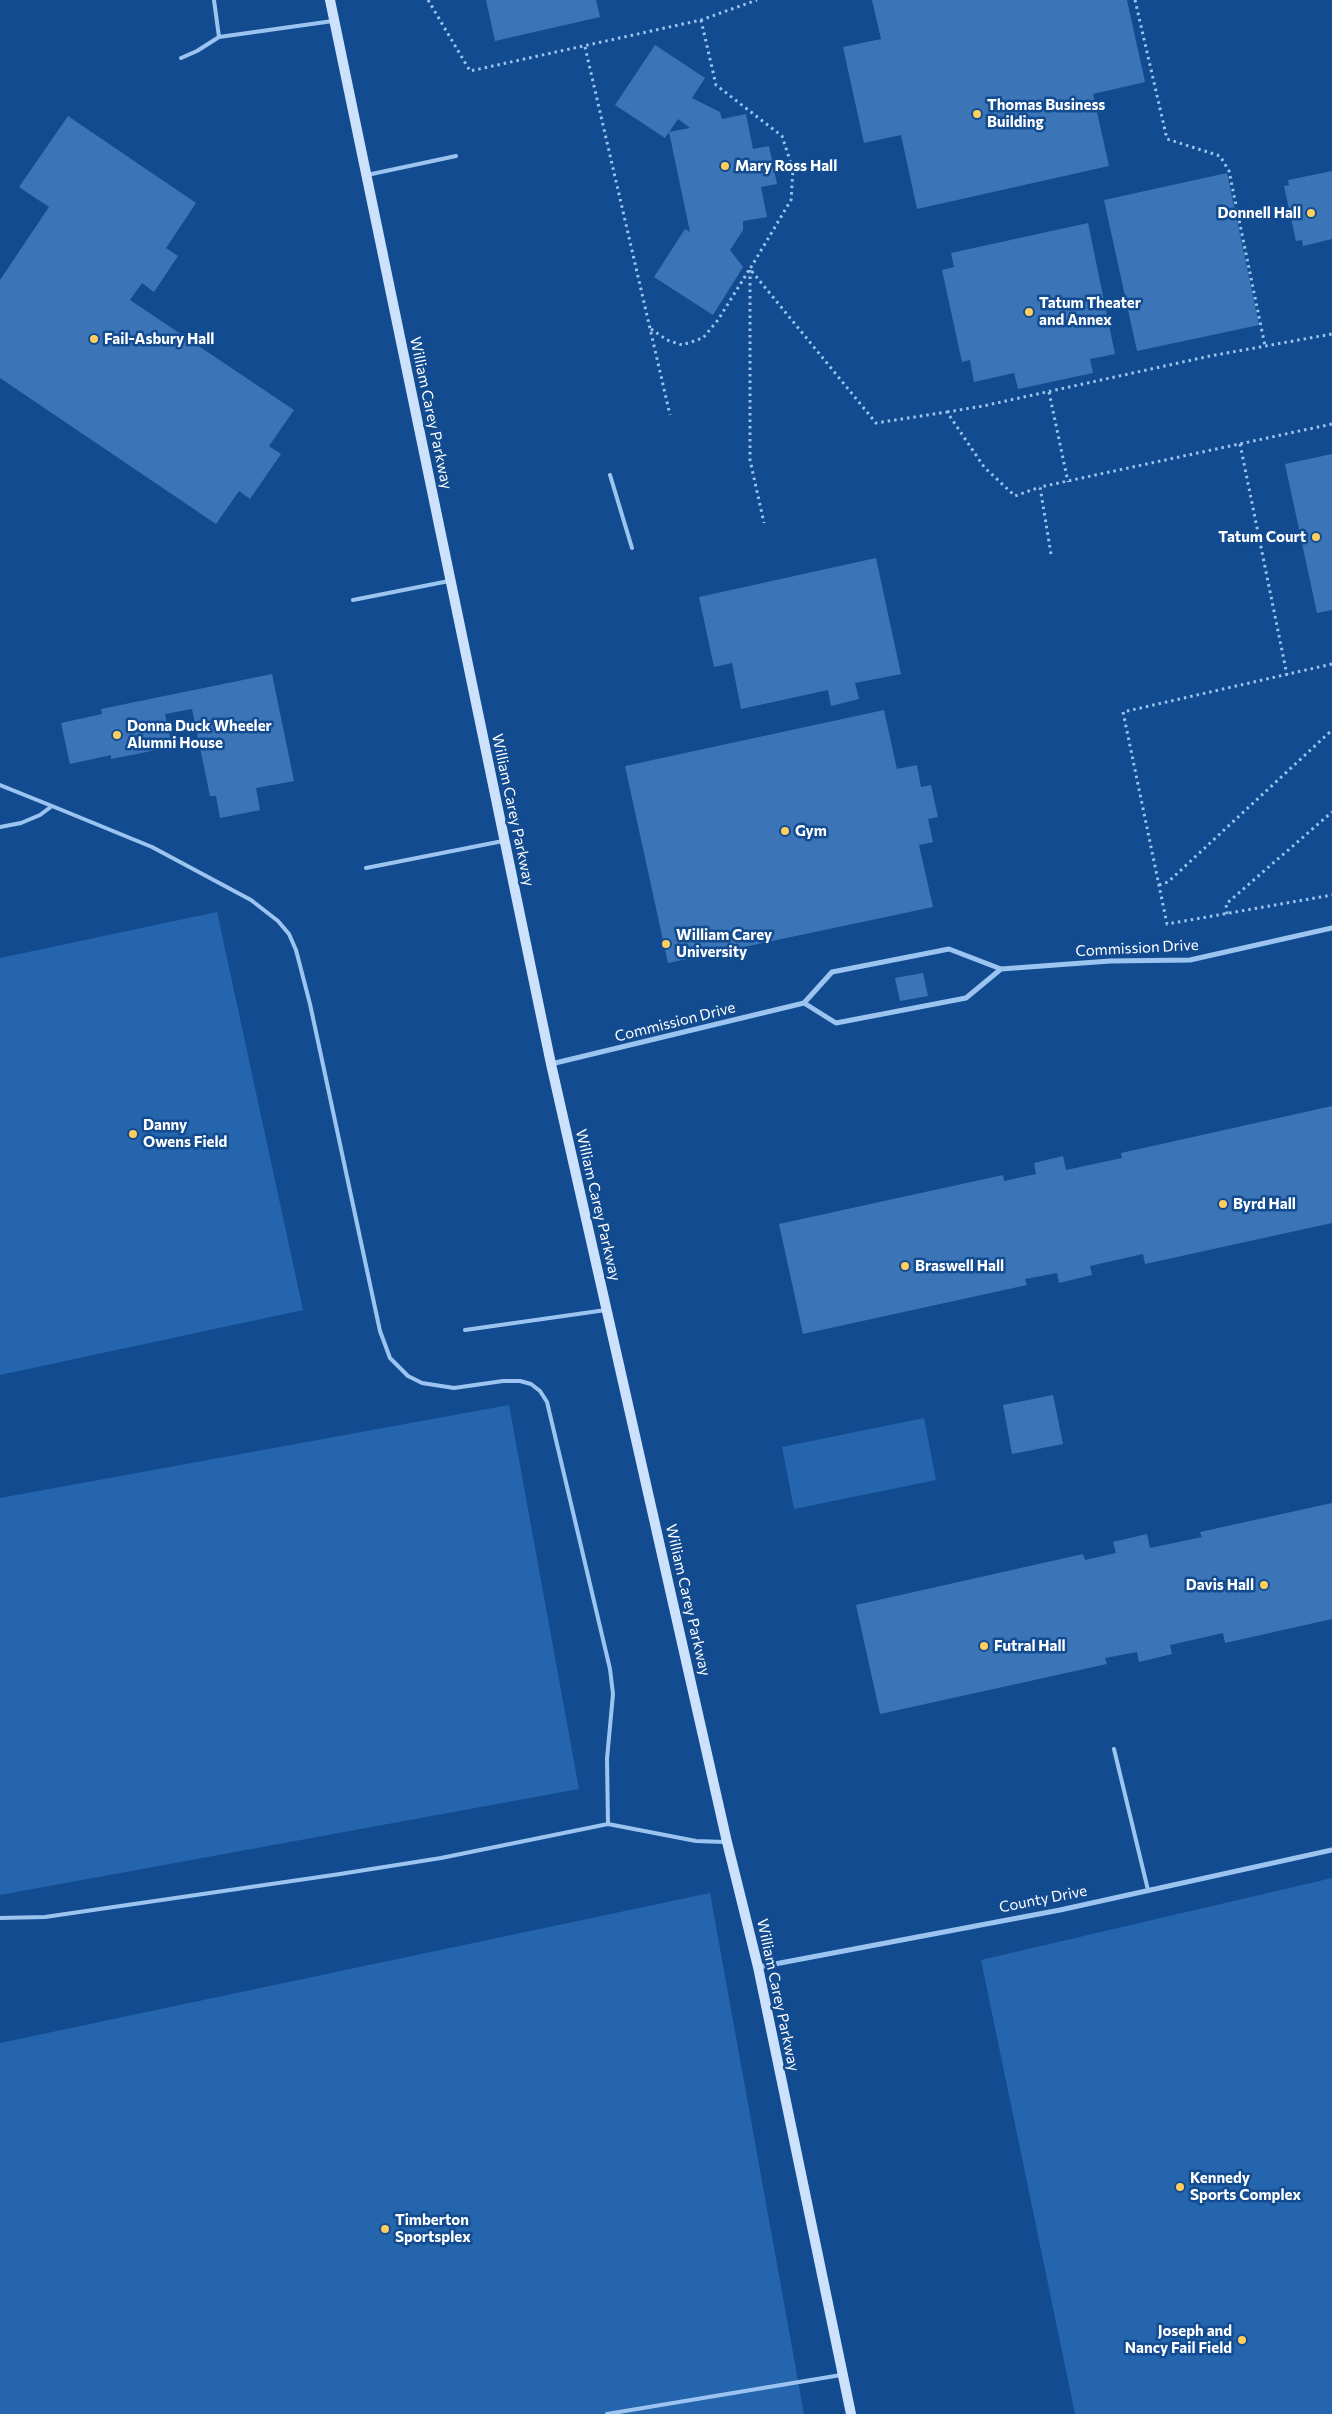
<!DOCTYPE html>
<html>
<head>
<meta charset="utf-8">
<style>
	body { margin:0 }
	canvas { display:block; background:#124b8f }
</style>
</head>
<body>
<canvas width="1332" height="2414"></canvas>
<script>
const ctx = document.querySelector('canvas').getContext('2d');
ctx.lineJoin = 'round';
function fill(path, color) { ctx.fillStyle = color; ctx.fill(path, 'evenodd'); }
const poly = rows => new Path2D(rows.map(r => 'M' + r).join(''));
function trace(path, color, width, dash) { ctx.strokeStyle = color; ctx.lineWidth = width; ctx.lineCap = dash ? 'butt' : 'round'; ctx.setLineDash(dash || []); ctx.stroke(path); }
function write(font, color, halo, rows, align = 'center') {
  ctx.font = font + ' Commissioner,sans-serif'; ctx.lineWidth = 5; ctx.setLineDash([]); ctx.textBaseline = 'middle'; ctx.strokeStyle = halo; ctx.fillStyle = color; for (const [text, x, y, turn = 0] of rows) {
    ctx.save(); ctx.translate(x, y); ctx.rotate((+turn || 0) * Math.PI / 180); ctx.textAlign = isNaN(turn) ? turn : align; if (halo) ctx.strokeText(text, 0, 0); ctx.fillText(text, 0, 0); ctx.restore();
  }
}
const green = poly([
	[217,912,303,1310,0,1375,0,958],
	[509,1405,579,1789,0,1895,0,1498],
	[924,1418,936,1480,794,1509,782,1447],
	[1332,1878,1332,2414,1075,2414,981,1960],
	[710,1893,804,2414,0,2414,0,2043]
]);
const building = poly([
	[486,0,596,0,600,17,495,41],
	[872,0,1127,0,1145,82,1093,94,1109,166,917,209,901,135,864,143,843,47,881,39],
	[655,45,705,78,692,98,720,112,722,119,746,114,753,149,769,146,777,184,761,187,767,217,743,221,743,230,730,250,743,267,713,315,654,277,685,229,690,232,669,132,690,128,678,119,665,138,615,105],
	[68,116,196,203,166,248,178,256,154,292,142,283,130,300,294,410,269,446,281,454,250,499,239,491,216,524,0,378,0,280,49,207,19,187],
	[1332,171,1332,239,1303,246,1302,240,1296,241,1284,186,1289,185,1288,180],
	[1227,173,1259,325,1137,351,1104,200],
	[1088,223,1115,354,1090,359,1093,373,1018,389,1014,373,974,382,970,360,962,362,942,270,954,267,951,253],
	[1332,454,1332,610,1317,613,1285,464],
	[876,558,901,674,855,683,859,699,831,706,828,690,741,709,732,663,714,667,699,597],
	[272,674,294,781,256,788,260,810,220,818,216,796,210,796,192,709,165,714,172,747,111,759,111,755,70,764,61,723,102,714,101,709],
	[884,710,897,769,917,765,921,787,931,785,938,817,928,819,933,842,919,845,933,907,668,963,625,766],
	[923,973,928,996,900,1001,895,978],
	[1332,1106,1332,1223,1145,1264,1143,1254,1090,1266,1092,1275,1059,1283,1057,1273,1025,1279,1027,1285,803,1334,779,1224,1003,1175,1004,1181,1036,1174,1034,1163,1063,1156,1066,1170,1122,1158,1121,1153],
	[1053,1395,1063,1444,1012,1454,1003,1405],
	[1332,1503,1332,1619,1225,1643,1223,1633,1170,1645,1172,1654,1139,1662,1137,1652,1105,1658,1107,1664,880,1714,856,1605,1083,1554,1085,1560,1116,1553,1113,1542,1147,1534,1150,1548,1202,1537,1200,1532]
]);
const path = poly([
	[428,0,470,71,701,20,757,0],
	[1135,0,1167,139,1220,156,1229,171,1265,346],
	[701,20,716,85,782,136,793,170,791,200,750,269,876,423,947,412,984,467,1015,496,1040,487],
	[585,47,670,415],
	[750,270,750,460,764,523],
	[651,329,667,340,682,345,703,338,718,320,749,270],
	[1049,392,1068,482],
	[947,412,983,406,1210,356,1332,334],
	[1240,444,1287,675],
	[1051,554,1040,487,1332,424],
	[1332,664,1123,712,1167,924,1332,895],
	[1159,885,1168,882,1332,730],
	[1227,914,1226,904,1332,812]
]);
const lane = poly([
	[219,37,333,21],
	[181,58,197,51,219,37,214,0],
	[367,175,456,156],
	[610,475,632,548],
	[353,600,449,581],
	[0,785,52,806],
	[0,827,21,823,40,815,52,806,152,847,251,900,278,921,289,934,296,950,310,1004,380,1331,390,1358,408,1376,422,1383,454,1388,503,1381,520,1381,531,1384,540,1391,547,1402,610,1669,613,1694,607,1759,608,1824],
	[366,868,503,841],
	[465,1330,606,1310],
	[1114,1749,1148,1890],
	[0,1918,45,1917,340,1874,441,1858,608,1824,696,1841,725,1842],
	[607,2414,841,2375]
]);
const street = poly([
	[804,1003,836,1023,966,998,1001,969],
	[551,1064,804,1003,832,972,949,949,1001,969,1110,961,1190,960,1332,928],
	[759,1967,1060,1910,1332,1850]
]);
const secondary = poly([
	[330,0,551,1064,727,1842,758,1967,851,2414]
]);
const markers = [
	[977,114,5,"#ffce5d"],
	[725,166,5,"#ffce5d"],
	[1311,213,5,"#ffce5d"],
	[1029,312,5,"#ffce5d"],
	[94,339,5,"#ffce5d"],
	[1316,537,5,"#ffce5d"],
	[117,735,5,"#ffce5d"],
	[785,831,5,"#ffce5d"],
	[666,944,5,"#ffce5d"],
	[133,1134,5,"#ffce5d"],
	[1223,1204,5,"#ffce5d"],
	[905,1266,5,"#ffce5d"],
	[1264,1585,5,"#ffce5d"],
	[984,1646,5,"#ffce5d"],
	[1180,2187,5,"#ffce5d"],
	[385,2229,5,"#ffce5d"],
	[1242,2340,5,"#ffce5d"]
];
const poiNames = [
	["Thomas Business",987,105],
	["Building",987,122],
	["Mary Ross Hall",735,166],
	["Donnell Hall",1301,213,"right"],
	["Tatum Theater",1039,303],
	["and Annex",1039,320],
	["Fail-Asbury Hall",104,339],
	["Tatum Court",1306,537,"right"],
	["Donna Duck Wheeler",127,726],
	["Alumni House",127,743],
	["Gym",795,831],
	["William Carey",676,935],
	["University",676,952],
	["Danny",143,1125],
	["Owens Field",143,1142],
	["Byrd Hall",1233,1204],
	["Braswell Hall",915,1266],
	["Davis Hall",1254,1585,"right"],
	["Futral Hall",994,1646],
	["Kennedy",1190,2178],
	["Sports Complex",1190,2195],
	["Timberton",395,2220],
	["Sportsplex",395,2237],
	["Joseph and",1232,2331,"right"],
	["Nancy Fail Field",1232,2348,"right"]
];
const streetNames = [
	["William Carey Parkway",431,413,78],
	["William Carey Parkway",513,810,78],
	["Commission Drive",1137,948,-3],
	["Commission Drive",675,1022,-14],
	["William Carey Parkway",598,1205,77],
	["William Carey Parkway",688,1600,77],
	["County Drive",1043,1899,-11],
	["William Carey Parkway",778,1995,78]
];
fill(green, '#2465ae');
fill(building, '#3b75b8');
trace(path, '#9cc4f1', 3, [2.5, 4]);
trace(lane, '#9cc4f1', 4);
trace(street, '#9cc4f1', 5);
trace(secondary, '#cbe1fc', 10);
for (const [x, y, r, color] of markers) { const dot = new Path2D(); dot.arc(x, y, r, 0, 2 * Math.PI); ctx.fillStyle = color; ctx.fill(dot); trace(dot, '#124b8f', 2); }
write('bold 15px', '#fff', '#124b8f', poiNames, 'left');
write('15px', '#fff', '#124b8f', streetNames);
</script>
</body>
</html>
